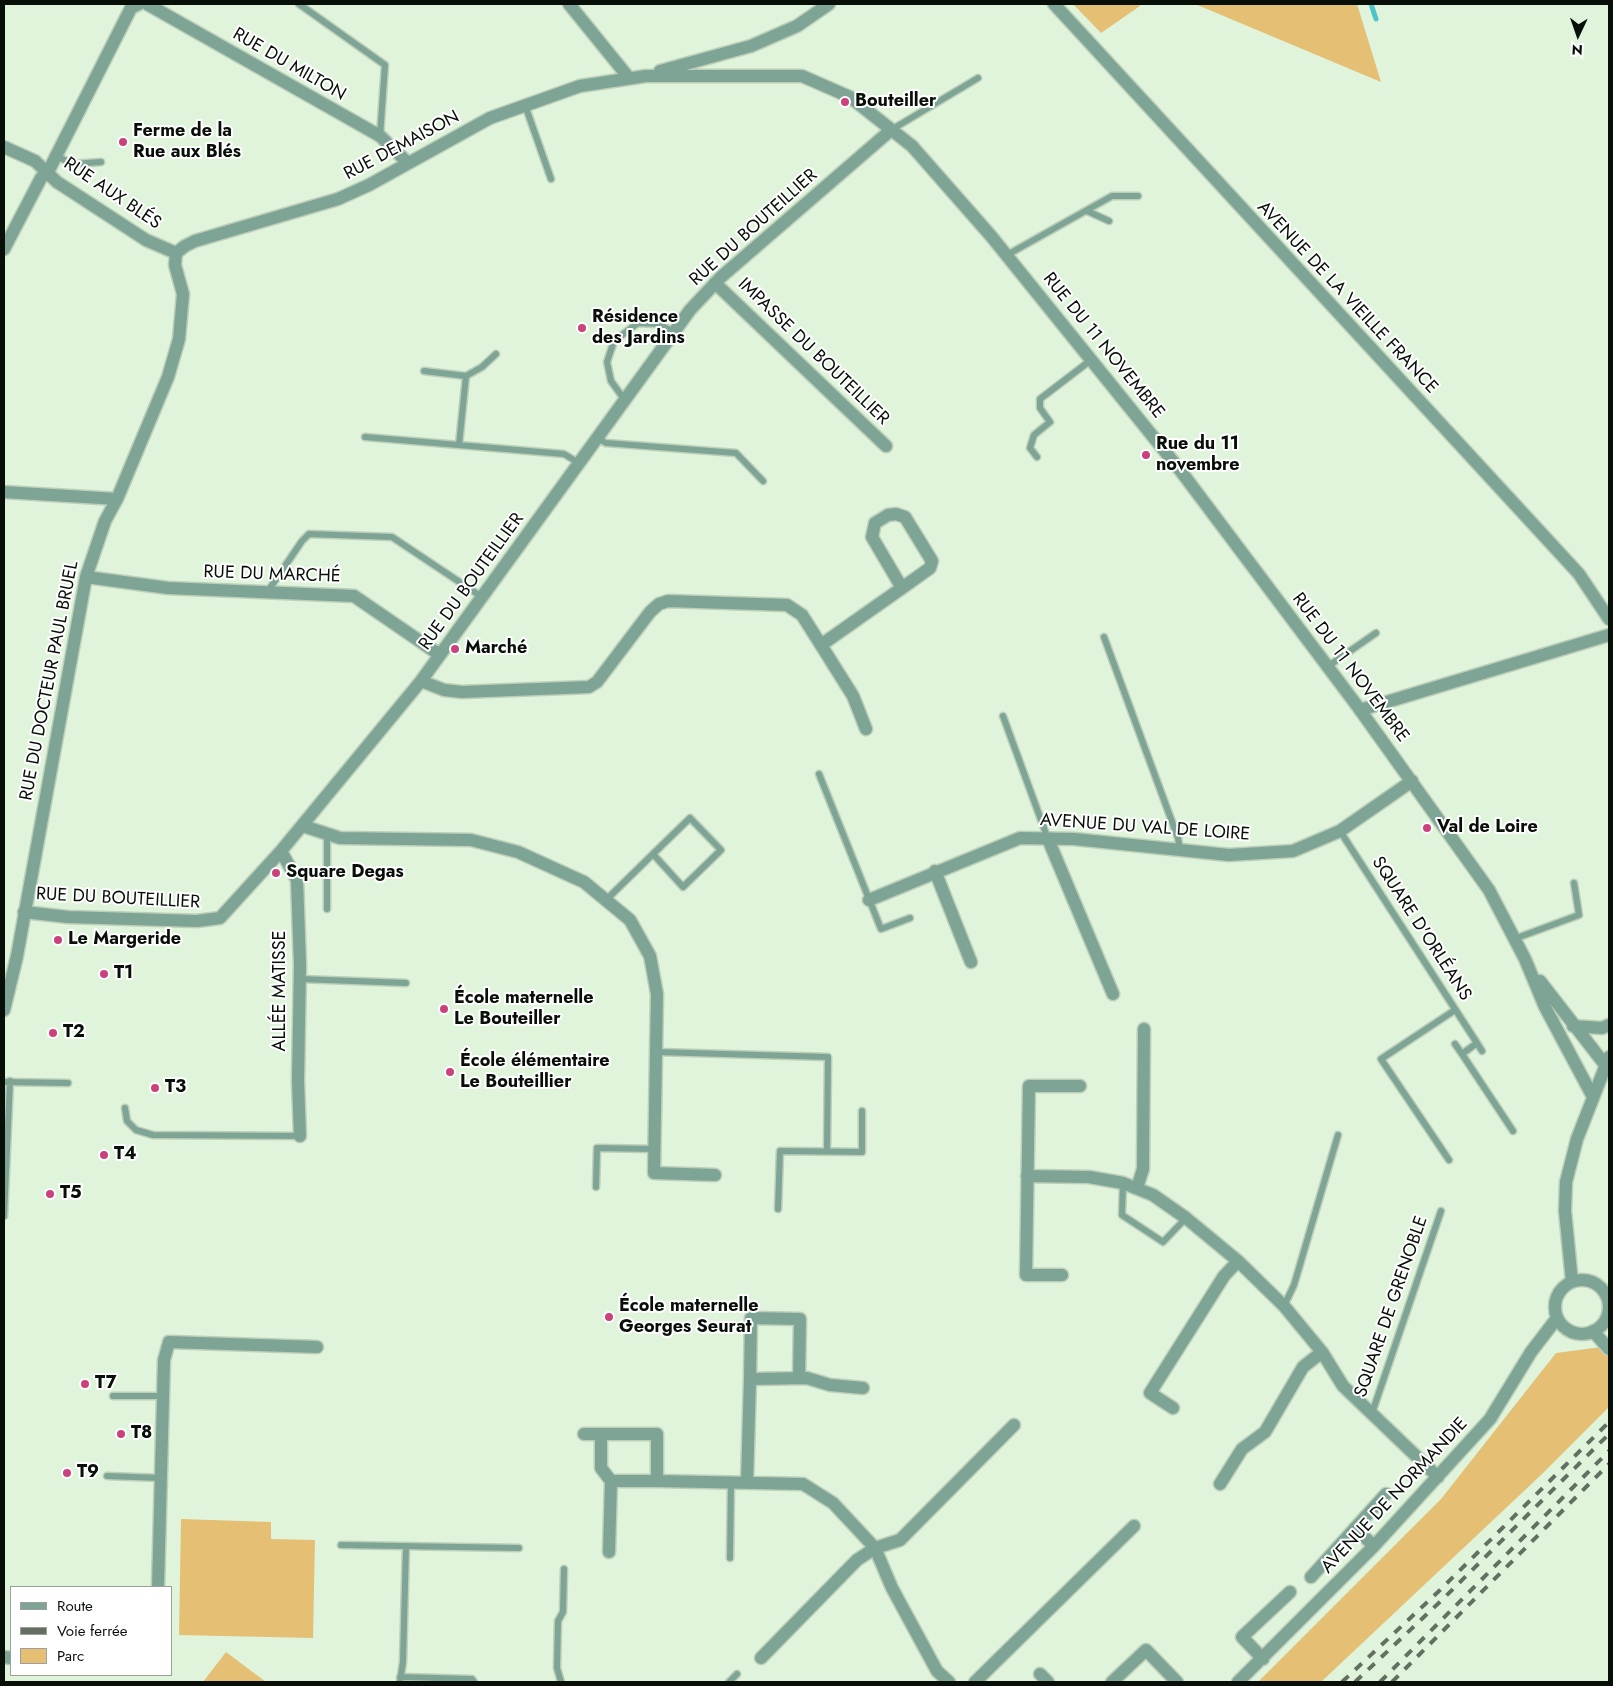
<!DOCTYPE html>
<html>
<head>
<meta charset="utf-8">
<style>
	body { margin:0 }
	#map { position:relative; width:1613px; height:1686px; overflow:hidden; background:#dff4db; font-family:Jost,sans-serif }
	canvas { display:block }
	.frame { position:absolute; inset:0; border:5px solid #080f08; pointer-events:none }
	.legend { position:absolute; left:10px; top:1586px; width:162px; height:90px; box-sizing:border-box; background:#fff; border:1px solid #9c9f9c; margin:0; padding:6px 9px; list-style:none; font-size:15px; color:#080f08 }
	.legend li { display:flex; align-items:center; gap:10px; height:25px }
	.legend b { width:25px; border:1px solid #9c9f9c }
	.north { position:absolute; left:1553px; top:10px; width:50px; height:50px; -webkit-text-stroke:4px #fff; paint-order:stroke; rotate:183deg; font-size:14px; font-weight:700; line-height:20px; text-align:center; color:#080f08 }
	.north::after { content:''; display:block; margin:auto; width:18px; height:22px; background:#080f08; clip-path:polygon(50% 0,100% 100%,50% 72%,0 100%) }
</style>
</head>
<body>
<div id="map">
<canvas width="1613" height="1686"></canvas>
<div class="frame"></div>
<ul class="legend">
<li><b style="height:6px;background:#7ea496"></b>Route</li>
<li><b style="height:6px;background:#637061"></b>Voie ferrée</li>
<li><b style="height:14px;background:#e4bf74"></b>Parc</li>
</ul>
<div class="north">N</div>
</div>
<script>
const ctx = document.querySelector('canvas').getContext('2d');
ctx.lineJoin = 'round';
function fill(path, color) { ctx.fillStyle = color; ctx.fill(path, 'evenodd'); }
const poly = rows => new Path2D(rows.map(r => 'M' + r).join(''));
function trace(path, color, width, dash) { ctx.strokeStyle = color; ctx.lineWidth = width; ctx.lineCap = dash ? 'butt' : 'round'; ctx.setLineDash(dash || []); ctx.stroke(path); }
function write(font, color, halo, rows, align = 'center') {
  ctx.font = font + ' Jost,sans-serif'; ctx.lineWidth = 4; ctx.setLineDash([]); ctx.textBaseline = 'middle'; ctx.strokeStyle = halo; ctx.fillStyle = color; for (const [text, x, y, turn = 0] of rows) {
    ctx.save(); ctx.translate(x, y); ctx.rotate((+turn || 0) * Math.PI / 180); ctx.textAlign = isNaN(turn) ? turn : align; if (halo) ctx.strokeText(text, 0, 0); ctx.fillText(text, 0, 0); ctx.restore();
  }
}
const green = poly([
	[1073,4,1139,4,1140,6,1101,33],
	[1195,4,1357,4,1381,82],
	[1609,1346,1609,1407,1541,1475,1321,1682,1258,1682,1441,1499,1556,1353],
	[181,1519,271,1522,271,1539,315,1540,313,1638,179,1635],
	[226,1652,266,1682,203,1682]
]);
const stream = poly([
	[1371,4,1376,19]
]);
const lane = poly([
	[299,4,385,65,380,136],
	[525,105,551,179],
	[891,130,978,78],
	[56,156,73,164,101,162],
	[1087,211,1109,221],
	[1007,255,1112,196,1138,196],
	[424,371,466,376,482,367,496,354],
	[624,399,611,381,607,362,614,341,638,323,658,324,674,332],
	[365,437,564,454,579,463],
	[597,438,606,443,736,453,763,481],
	[459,445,466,376],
	[1037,457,1030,448,1034,435,1050,422,1040,408,1040,399,1091,360],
	[268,591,302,541,309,534,392,537,482,597],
	[1104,637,1178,838,1180,850],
	[1327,667,1376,633],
	[1003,716,1048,839],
	[819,774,881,929,910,918],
	[1340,831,1477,1043,1462,1054,1513,1131],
	[606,900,653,854,690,818,721,850,683,887,653,854],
	[327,909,327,834],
	[1514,939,1579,915,1574,883],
	[300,979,406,983],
	[1477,1043,1482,1051],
	[1455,1044,1462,1054],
	[657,1052,828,1057,827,1151],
	[4,1082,68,1083],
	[125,1108,127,1121,136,1130,153,1135,300,1136],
	[1449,1160,1381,1059,1455,1010],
	[1123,1183,1122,1215,1163,1242,1186,1218],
	[596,1187,597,1148,654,1149],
	[778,1209,780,1151,862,1152,862,1111],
	[4,1216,10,1081],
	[1608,1301,1609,1300],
	[1284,1306,1294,1285,1338,1135],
	[113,1396,163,1396],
	[1372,1413,1441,1211],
	[107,1476,161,1478],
	[341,1545,519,1548],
	[730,1558,731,1483],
	[400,1677,472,1679,474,1682],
	[400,1682,403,1662,406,1546],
	[561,1682,557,1668,558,1621,563,1612,564,1569],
	[729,1682,737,1674]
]);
const street = poly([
	[147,4,380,136,408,163],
	[569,4,629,78],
	[1054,4,1579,574,1609,619],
	[660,71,751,46,797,26,829,4],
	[4,147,35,161,57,182,146,240,176,253],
	[4,249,41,178,48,172,131,8,139,4],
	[176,253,185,246,195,241,338,199,369,185,490,118,580,86,646,76,802,76,850,97,912,146,991,236,1180,470,1358,707,1489,890,1525,959,1545,1007,1593,1097],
	[715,283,886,446],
	[4,492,117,499],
	[86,577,168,588,354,596,440,655],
	[821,645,902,588,930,568,932,561,905,517,896,514,888,515,875,523,872,537,902,588],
	[421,681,444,690,462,692,589,687,597,682,650,612,659,604,668,601,787,605,802,615,821,645,853,696,866,729],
	[1360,710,1609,635],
	[303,826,340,838,471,840,518,852,584,882,630,920,650,956,657,994,654,1173,715,1175],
	[1048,839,1113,994],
	[281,851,297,880,300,965,298,1081,300,1136],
	[935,871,971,962],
	[869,900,1020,838,1074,839,1229,855,1293,851,1340,831,1412,781],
	[24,912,68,917,197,921,220,918,281,851,421,681,690,310,721,277,891,130],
	[1540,981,1606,1066],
	[4,1010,17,956,86,577,105,521,117,499,168,377,179,339,183,294,175,265,176,253],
	[1573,1026,1602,1028,1609,1025],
	[1027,1176,1089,1177,1123,1183,1153,1195,1186,1218,1238,1261,1284,1306,1322,1352,1343,1386,1438,1477],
	[1137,1188,1143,1169,1144,1029],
	[1062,1275,1026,1275,1029,1086,1080,1086],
	'1555 1307a27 27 0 1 1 54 0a27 27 0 1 1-54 0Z',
	[1572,1282,1565,1211,1566,1182,1577,1139,1609,1057],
	[1593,1331,1609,1349],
	[750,1379,751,1318,800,1319,799,1378],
	[1173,1408,1150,1393,1224,1276,1238,1261],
	[584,1434,657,1434,657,1481,803,1484,833,1503,875,1548,892,1588,937,1671,949,1682],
	[601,1434,601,1468,611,1481,609,1552],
	[611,1481,657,1481],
	[747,1483,750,1379,807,1378,830,1385,863,1388],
	[1220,1484,1242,1449,1265,1432,1303,1367,1322,1352],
	[1355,1528,1374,1546],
	[1311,1577,1386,1494],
	[158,1587,164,1360,169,1342,317,1347],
	[4,1657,11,1658],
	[761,1658,857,1560,875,1548,900,1540,1014,1425],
	[1263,1659,1242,1637,1290,1592],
	[1040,1674,1048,1682],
	[975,1682,1134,1526],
	[1112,1682,1146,1650,1177,1682],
	[1238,1682,1374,1546,1490,1419,1531,1352,1557,1318]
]);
const rail = poly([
	[1342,1682,1438,1592,1609,1422],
	[1355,1682,1443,1599,1609,1434],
	[1380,1682,1609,1451],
	[1392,1682,1609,1464]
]);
const markers = [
	[845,102,5,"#ca417b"],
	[123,142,5,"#ca417b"],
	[582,328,5,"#ca417b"],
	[1146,455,5,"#ca417b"],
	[455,649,5,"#ca417b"],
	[1427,828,5,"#ca417b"],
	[276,873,5,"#ca417b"],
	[58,940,5,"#ca417b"],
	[104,974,5,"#ca417b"],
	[444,1009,5,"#ca417b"],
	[53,1033,5,"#ca417b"],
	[450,1072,5,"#ca417b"],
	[155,1088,5,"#ca417b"],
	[104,1155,5,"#ca417b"],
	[50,1194,5,"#ca417b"],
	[609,1317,5,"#ca417b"],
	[85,1384,5,"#ca417b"],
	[121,1434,5,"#ca417b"],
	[67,1473,5,"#ca417b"]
];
const streetNames = [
	["RUE DU MILTON",289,65,30],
	["RUE DEMAISON",402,146,-28],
	["RUE AUX BLÉS",112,194,34],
	["RUE DU BOUTEILLIER",754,228,-42],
	["AVENUE DE LA VIEILLE FRANCE",1347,298,47],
	["RUE DU 11 NOVEMBRE",1103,346,51],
	["IMPASSE DU BOUTEILLIER",813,352,44],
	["RUE DU MARCHÉ",272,575,2],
	["RUE DU BOUTEILLIER",472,582,-54],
	["RUE DU 11 NOVEMBRE",1350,668,53],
	["RUE DU DOCTEUR PAUL BRUEL",50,681,-79],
	["AVENUE DU VAL DE LOIRE",1145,828,4],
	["RUE DU BOUTEILLIER",118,899,3],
	["SQUARE D'ORLÉANS",1421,929,57],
	["ALLÉE MATISSE",281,991,-90],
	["SQUARE DE GRENOBLE",1392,1307,-71],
	["AVENUE DE NORMANDIE",1395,1496,-47]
];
const poiNames = [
	["Bouteiller",855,102],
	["Ferme de la",133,132],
	["Rue aux Blés",133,153],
	["Résidence",592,318],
	["des Jardins",592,339],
	["Rue du 11",1156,445],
	["novembre",1156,466],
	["Marché",465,649],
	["Val de Loire",1437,828],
	["Square Degas",286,873],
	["Le Margeride",68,940],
	["T1",114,974],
	["École maternelle",454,999],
	["Le Bouteiller",454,1020],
	["T2",63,1033],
	["École élémentaire",460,1062],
	["Le Bouteillier",460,1083],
	["T3",165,1088],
	["T4",114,1155],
	["T5",60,1194],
	["École maternelle",619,1307],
	["Georges Seurat",619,1328],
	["T7",95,1384],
	["T8",131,1434],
	["T9",77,1473]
];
fill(green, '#e4bf74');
trace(stream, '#4ec3c8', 5);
trace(lane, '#bdcfb9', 9);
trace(street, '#bdcfb9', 15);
trace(lane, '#7ea496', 6);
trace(street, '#7ea496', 12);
trace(rail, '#637061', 4, [9, 9]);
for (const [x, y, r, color] of markers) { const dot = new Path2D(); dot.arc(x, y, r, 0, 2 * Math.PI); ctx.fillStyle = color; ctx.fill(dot); trace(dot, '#fff', 2); }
write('18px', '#080f08', '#fff', streetNames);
write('bold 18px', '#080f08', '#fff', poiNames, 'left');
</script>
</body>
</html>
